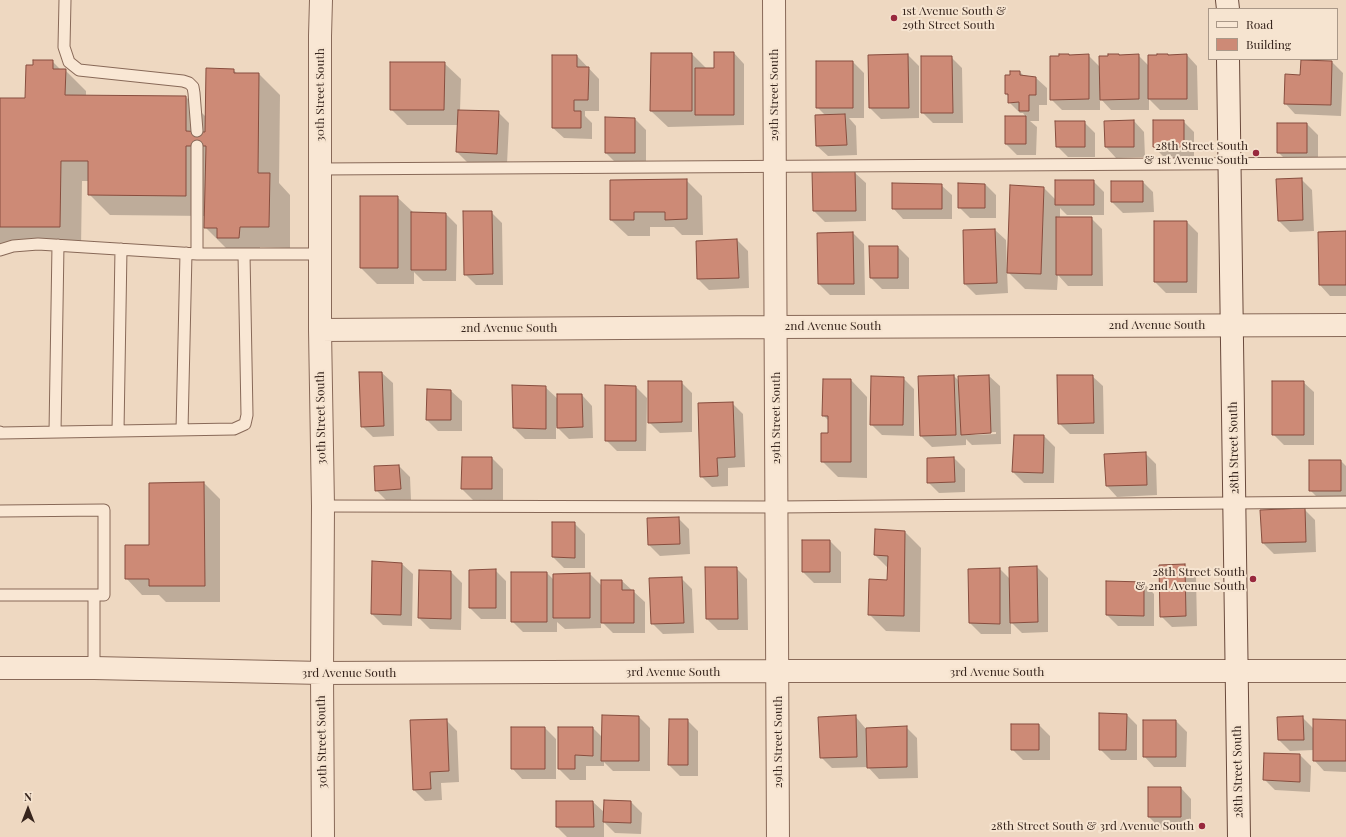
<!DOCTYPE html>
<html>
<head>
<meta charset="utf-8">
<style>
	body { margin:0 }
	#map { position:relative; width:1346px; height:837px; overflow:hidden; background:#eed8c1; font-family:"Playfair Display",serif }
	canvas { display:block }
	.legend { position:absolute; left:1208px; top:8px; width:130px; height:52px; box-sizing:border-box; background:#f6e4d0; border:1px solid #aa9888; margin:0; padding:5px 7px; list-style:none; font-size:12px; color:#37251d }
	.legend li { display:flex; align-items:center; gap:8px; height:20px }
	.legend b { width:20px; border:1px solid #aa9888 }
	.north { position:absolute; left:8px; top:789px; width:40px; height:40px; -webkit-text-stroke:3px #f6e4d0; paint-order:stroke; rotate:0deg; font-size:11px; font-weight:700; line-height:16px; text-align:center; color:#37251d }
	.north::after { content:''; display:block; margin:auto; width:14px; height:18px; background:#37251d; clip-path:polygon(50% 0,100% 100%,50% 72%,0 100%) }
</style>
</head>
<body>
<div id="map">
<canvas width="1346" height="837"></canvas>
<ul class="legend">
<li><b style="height:5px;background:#f9e7d4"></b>Road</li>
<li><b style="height:11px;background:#cd8a76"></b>Building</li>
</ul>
<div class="north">N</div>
</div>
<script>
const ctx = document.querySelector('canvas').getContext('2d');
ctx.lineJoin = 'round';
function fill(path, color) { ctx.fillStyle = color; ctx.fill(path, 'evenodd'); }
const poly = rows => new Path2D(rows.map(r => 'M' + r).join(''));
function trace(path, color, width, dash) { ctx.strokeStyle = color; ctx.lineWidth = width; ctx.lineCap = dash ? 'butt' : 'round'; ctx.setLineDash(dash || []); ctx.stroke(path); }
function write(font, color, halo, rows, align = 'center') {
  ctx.font = font + ' "Playfair Display",serif'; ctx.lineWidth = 4; ctx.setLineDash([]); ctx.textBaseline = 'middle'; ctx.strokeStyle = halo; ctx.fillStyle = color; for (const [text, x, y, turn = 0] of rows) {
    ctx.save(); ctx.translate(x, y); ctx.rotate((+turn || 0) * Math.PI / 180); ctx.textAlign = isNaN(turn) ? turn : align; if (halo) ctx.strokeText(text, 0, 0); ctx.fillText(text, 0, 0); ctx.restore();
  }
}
const shadow = poly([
	[734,53,744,64,744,125,668,127,651,111,692,54,707,69,715,69],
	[908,55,919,66,919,118,881,119,870,108],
	[1088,55,1100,67,1138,55,1149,66,1168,56,1187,55,1197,66,1198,110,1160,110,1149,99,1149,110,1111,110,1100,98,1100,110,1062,110,1051,99],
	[577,56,599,79,599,111,585,111,585,116,592,123,592,139,564,138,553,128],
	[951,57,962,68,963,123,933,123,922,112],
	[52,61,61,70,65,70,86,91,86,96,186,97,207,118,233,70,238,74,259,74,280,95,279,183,290,195,290,248,260,247,260,258,239,258,229,248,226,248,205,227,206,216,110,215,89,194,89,181,82,181,81,248,0,247,0,99,26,99,34,66],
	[817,62,853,62,864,73,864,118,849,118,856,126,857,155,828,156,817,146,825,115,817,107],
	[1332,62,1343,73,1341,116,1295,114,1285,103,1301,76],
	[444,63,461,79,460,111,498,112,509,123,507,164,468,163,457,152,458,125,407,125,391,109],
	[1020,72,1025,77,1036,78,1047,88,1047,105,1039,105,1039,121,1030,121,1037,127,1036,155,1017,155,1006,144,1006,117,1026,117,1023,113,1020,113,1009,102,1009,97,1006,94,1011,76],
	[606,118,635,119,646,130,646,164,617,164,606,153],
	[1134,121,1144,132,1145,157,1116,158,1106,147,1105,122],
	[1183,121,1194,132,1194,158,1165,158,1154,147],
	[1084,122,1095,133,1095,157,1068,157,1057,146],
	[1307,124,1318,135,1318,163,1289,163,1278,152],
	[855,173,866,183,866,221,825,222,814,211],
	[1301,179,1312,190,1314,231,1290,232,1279,221,1277,180],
	[686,180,702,196,703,235,682,235,674,227,650,227,650,236,628,236,611,220],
	[1093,181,1104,192,1104,215,1067,215,1060,208,1060,218,1091,218,1102,229,1103,286,1068,286,1058,275,1057,290,1025,289,1007,271,1008,293,976,295,965,284,995,230,1006,240,1007,269,1009,269,1011,186,1044,188,1056,200],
	[1143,182,1153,192,1154,212,1123,213,1112,202],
	[985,184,996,195,996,218,970,218,959,207],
	[941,185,952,195,952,219,903,219,893,208],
	[397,197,414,213,446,214,457,225,456,281,423,281,414,272,414,284,377,284,361,268],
	[491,212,502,223,503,285,476,285,465,274],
	[1187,222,1198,233,1197,293,1166,293,1155,282],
	[1346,232,1346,296,1330,296,1320,285],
	[853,233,864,244,865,295,830,295,819,284,818,234],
	[737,240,748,251,749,288,709,290,698,279],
	[871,247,898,247,909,258,909,289,882,289,871,278],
	[382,373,393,383,394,436,373,437,362,426],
	[954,376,960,382,989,376,1000,386,1001,444,972,445,966,439,966,445,932,447,921,436],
	[996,432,996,434,971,435,971,433],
	[1092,376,1103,386,1104,434,1070,434,1059,423],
	[903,378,914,389,914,436,882,435,871,424],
	[824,380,851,380,867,397,867,478,838,477,822,461,829,434,829,421,823,415],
	[681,382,692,393,692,432,660,433,649,422],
	[1303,382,1314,392,1314,445,1284,445,1273,434],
	[606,386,636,387,647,398,646,451,617,451,606,440],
	[545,387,558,399,582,395,592,406,593,438,569,439,556,426,556,439,525,439,514,428],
	[451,391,462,401,462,431,438,431,427,420],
	[732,403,743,414,745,467,728,468,728,486,712,487,701,476],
	[1015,436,1044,436,1055,447,1054,483,1024,483,1013,472],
	[1145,453,1156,464,1157,495,1117,497,1107,486,1105,455],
	[492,458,503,469,503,500,473,500,462,489],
	[954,458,965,469,965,492,939,493,928,482],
	[1341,461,1346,466,1346,501,1321,501,1310,490],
	[399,466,410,477,411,500,387,501,376,490],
	[204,483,220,499,220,602,166,602,159,595,142,595,126,578,150,546],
	[1304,509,1315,520,1316,552,1274,554,1263,543,1262,511],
	[678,518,689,529,690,554,660,556,649,545],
	[574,523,585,534,585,568,564,568,553,557],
	[905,532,921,548,920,632,886,631,870,615,888,581,889,569,875,555],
	[830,541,841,552,841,583,814,583,803,572],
	[402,564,413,574,412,626,383,625,372,614],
	[1185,565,1196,576,1197,626,1172,627,1161,616],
	[1037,567,1048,578,1048,632,1022,633,1011,622,1011,634,981,634,970,623,1000,569,1011,580],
	[736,568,747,579,748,630,718,630,707,619],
	[495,570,506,581,506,619,481,619,470,608],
	[451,572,462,583,461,630,430,629,419,618],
	[547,573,554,580,590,574,602,586,602,581,622,581,645,602,645,633,613,633,601,621,601,628,565,629,557,622,557,632,523,632,512,621],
	[681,578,692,589,694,633,663,634,652,623],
	[1144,583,1154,594,1154,626,1118,626,1107,615],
	[1126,714,1137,725,1137,760,1111,760,1100,749],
	[855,716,866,729,906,727,917,738,918,778,879,779,868,767,832,768,821,757],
	[639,717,650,728,650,771,613,771,604,762,604,766,586,766,586,780,570,780,559,769,593,728,602,737],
	[1302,717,1314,729,1346,721,1346,772,1324,771,1314,760,1314,750,1290,751,1279,740],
	[446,720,457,731,459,782,441,783,442,800,425,801,414,790],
	[687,720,698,731,698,776,680,776,669,765],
	[1176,721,1187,732,1186,767,1154,767,1144,756],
	[1012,725,1039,725,1050,736,1050,760,1023,760,1012,749],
	[545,728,556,739,556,779,522,779,512,768],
	[1300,755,1311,766,1310,792,1275,790,1264,779],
	[1149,788,1181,788,1191,799,1191,828,1160,828,1149,817],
	[593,802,605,813,631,802,642,813,641,834,615,833,604,822,604,837,567,837,557,827]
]);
const building = poly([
	[714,52,734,52,734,115,695,115,695,68,714,68,714,52],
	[651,53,692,53,692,111,650,111,651,53],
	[908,54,909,108,869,108,868,55,908,54],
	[1059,54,1069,54,1069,55,1089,54,1089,99,1050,100,1050,56,1059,56,1059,54],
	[1108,54,1119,54,1119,55,1139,54,1139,99,1100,100,1099,56,1108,56,1108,54],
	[1157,54,1168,54,1168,55,1187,54,1187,99,1148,99,1148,55,1157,55,1157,54],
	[552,55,577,55,577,67,589,67,588,100,574,100,574,111,581,111,581,128,552,128,552,55],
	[921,56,952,56,953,113,921,113,921,56],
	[33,60,53,60,53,69,66,69,65,95,186,96,186,131,205,132,206,68,234,69,234,73,259,73,258,173,270,173,269,227,240,227,239,238,217,238,217,228,204,228,206,146,186,146,186,196,88,195,88,161,61,161,60,227,0,227,0,98,25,98,26,65,33,65,33,60],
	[1301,60,1332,61,1331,105,1284,104,1285,74,1300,75,1301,60],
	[816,61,853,61,853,108,816,108,816,61],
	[390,62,445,62,444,110,390,110,390,62],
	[1010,71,1020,71,1020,75,1036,77,1036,95,1029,95,1029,111,1019,111,1019,102,1008,103,1008,94,1005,94,1005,75,1010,75,1010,71],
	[458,110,499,111,497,154,456,152,458,110],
	[845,114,847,145,816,146,815,115,845,114],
	[1005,116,1026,116,1026,144,1005,144,1005,116],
	[605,117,635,118,635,153,605,153,605,117],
	[1134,120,1134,147,1105,147,1104,121,1134,120],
	[1153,120,1184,120,1184,147,1153,147,1153,120],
	[1055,121,1085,121,1085,147,1056,147,1055,121],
	[1277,123,1307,123,1307,153,1277,153,1277,123],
	[855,171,856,211,813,211,812,172,855,171],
	[1302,178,1303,220,1278,221,1276,179,1302,178],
	[687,179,687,219,665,220,665,212,634,212,634,220,610,220,610,180,687,179],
	[1055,180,1094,180,1094,205,1055,205,1055,180],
	[1111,181,1143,181,1143,202,1111,202,1111,181],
	[892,183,942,184,942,209,892,209,892,183],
	[958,183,985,184,985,208,958,208,958,183],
	[1010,185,1044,187,1041,274,1007,273,1010,185],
	[360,196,398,196,398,268,360,268,360,196],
	[463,211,492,211,493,274,464,275,463,211],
	[411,212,446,213,446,270,411,270,411,212],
	[1056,217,1092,217,1092,275,1056,275,1056,217],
	[1154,221,1187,221,1187,282,1154,282,1154,221],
	[995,229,997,283,964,284,963,230,995,229],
	[1346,231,1346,285,1319,285,1318,232,1346,231],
	[853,232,854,284,818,284,817,233,853,232],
	[737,239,739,278,697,279,696,241,737,239],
	[869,246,898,246,898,278,870,278,869,246],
	[359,372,382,372,384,426,361,427,359,372],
	[954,375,956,435,920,436,918,376,954,375],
	[989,375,991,433,961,435,958,376,989,375],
	[1057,375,1093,375,1094,423,1058,424,1057,375],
	[871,376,904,377,903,425,870,425,871,376],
	[823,379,851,379,851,462,821,462,821,433,828,433,828,416,822,416,823,379],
	[648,381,682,381,682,422,648,423,648,381],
	[1272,381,1304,381,1304,435,1272,435,1272,381],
	[512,385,546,386,546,429,513,428,512,385],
	[605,385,636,386,636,441,605,441,605,385],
	[427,389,451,390,451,420,426,420,427,389],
	[557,394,582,394,583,427,557,428,557,394],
	[733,402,735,457,717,458,718,476,700,477,698,403,733,402],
	[1014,435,1044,435,1043,473,1012,472,1014,435],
	[1146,452,1147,485,1106,486,1104,454,1146,452],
	[462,457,492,457,492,489,461,489,462,457],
	[954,457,955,482,927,483,927,458,954,457],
	[1309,460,1341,460,1341,491,1309,491,1309,460],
	[399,465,401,489,375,491,374,466,399,465],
	[204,482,205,586,149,586,149,579,125,579,125,545,149,545,149,483,204,482],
	[1305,508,1306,542,1262,543,1260,510,1305,508],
	[679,517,680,544,648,545,647,518,679,517],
	[552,522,575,522,575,558,552,557,552,522],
	[875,529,905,531,904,616,868,615,869,579,887,580,888,556,874,555,875,529],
	[802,540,830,540,830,572,802,572,802,540],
	[372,561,402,563,401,615,371,614,372,561],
	[1185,564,1186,616,1160,617,1159,565,1185,564],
	[1037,566,1038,622,1010,623,1009,567,1037,566],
	[705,567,737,567,738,619,706,619,705,567],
	[1000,568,1000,624,969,623,968,569,1000,568],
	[496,569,496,608,469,608,469,570,496,569],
	[419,570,451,571,451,619,418,618,419,570],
	[511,572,547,572,547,622,511,622,511,572],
	[590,573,590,618,553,618,553,574,590,573],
	[682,577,684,623,651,624,649,578,682,577],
	[601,580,622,580,622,590,634,590,634,623,601,623,601,580],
	[1106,581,1144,582,1144,616,1106,615,1106,581],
	[1099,713,1127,714,1126,750,1099,750,1099,713],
	[602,715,639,716,639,761,601,761,602,715],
	[856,715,857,757,820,758,818,717,856,715],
	[1303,716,1304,740,1278,740,1277,717,1303,716],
	[447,719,449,771,430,772,431,789,413,790,410,720,447,719],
	[669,719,688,719,688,765,668,765,669,719],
	[1313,719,1346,720,1346,761,1313,761,1313,719],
	[1143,720,1176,720,1176,757,1143,757,1143,720],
	[1011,724,1039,724,1039,750,1011,750,1011,724],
	[907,726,907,767,867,768,866,728,907,726],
	[511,727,545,727,545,769,511,769,511,727],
	[558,727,593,727,593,756,575,755,575,769,558,769,558,727],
	[1264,753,1300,754,1300,782,1263,780,1264,753],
	[1148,787,1181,787,1181,817,1148,817,1148,787],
	[604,800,631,801,631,823,603,822,604,800],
	[556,801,593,801,594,827,556,827,556,801]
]);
const lane = poly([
	[65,0,64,47,69,62,79,70,183,81,189,83,193,87,194,93,197,131],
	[321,169,1346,163],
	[0,250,13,246,38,244,197,254,320,254],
	[197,254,197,146],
	[182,430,186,253],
	[118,431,121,249],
	[0,432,1,433,234,429,245,424,247,415,244,254],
	[55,432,58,245],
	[323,506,777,507,1346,502],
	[0,511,104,510,104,595,0,595],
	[94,668,94,595]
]);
const street = poly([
	[321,0,320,36,320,330,323,506,322,673,323,837],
	[774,0,778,837],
	[320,330,776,327,1346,325],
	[0,668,94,668,322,673,777,671,1346,671]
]);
const secondary = poly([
	[1227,0,1228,9],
	[1228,59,1239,837]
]);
const markers = [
	[894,18,4,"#98283d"],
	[1256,153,4,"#98283d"],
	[1253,579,4,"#98283d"],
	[1202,826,4,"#98283d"]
];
const poiNames = [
	["1st Avenue South &",902,11,"left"],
	["29th Street South",902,25,"left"],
	["28th Street South",1248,146],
	["& 1st Avenue South",1248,160],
	["28th Street South",1245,572],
	["& 2nd Avenue South",1245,586],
	["28th Street South & 3rd Avenue South",1194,826]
];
const streetNames = [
	["30th Street South",320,95,-90],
	["29th Street South",774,95,-90],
	["2nd Avenue South",1157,325],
	["2nd Avenue South",833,326],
	["2nd Avenue South",509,328],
	["30th Street South",321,418,-91],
	["29th Street South",776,418,-90],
	["28th Street South",1234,448,-91],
	["3rd Avenue South",673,672],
	["3rd Avenue South",997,672],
	["3rd Avenue South",349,673],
	["30th Street South",322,742,-91],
	["29th Street South",778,742,-90],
	["28th Street South",1238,772,-91]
];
fill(shadow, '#0003');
fill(building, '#cd8a76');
trace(building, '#874d3e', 1);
trace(lane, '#886958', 13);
trace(street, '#886958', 24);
trace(secondary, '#6a4a3c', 24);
trace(lane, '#f9e7d4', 11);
trace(street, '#f9e7d4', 22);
trace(secondary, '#f9e7d4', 22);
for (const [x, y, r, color] of markers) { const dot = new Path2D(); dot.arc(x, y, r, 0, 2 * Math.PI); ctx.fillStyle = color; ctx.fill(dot); trace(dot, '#f6e4d0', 1.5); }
write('12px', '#37251d', '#f6e4d0', poiNames, 'right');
write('12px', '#37251d', '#f6e4d0', streetNames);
</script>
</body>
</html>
